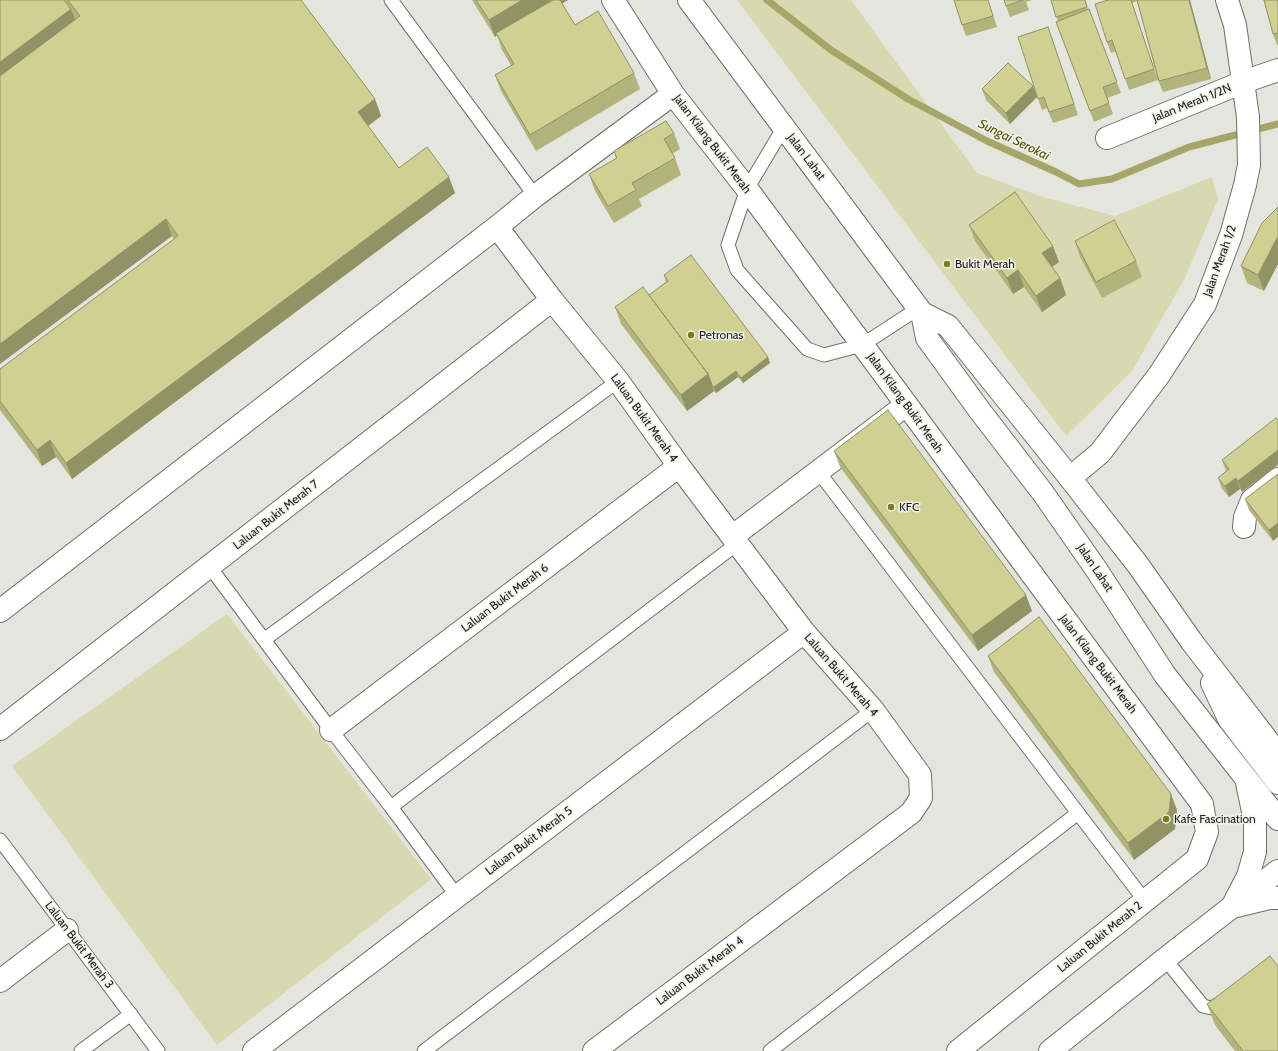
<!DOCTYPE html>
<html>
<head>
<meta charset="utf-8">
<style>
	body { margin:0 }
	canvas { display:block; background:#e4e5dc }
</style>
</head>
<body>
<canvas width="1278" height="1051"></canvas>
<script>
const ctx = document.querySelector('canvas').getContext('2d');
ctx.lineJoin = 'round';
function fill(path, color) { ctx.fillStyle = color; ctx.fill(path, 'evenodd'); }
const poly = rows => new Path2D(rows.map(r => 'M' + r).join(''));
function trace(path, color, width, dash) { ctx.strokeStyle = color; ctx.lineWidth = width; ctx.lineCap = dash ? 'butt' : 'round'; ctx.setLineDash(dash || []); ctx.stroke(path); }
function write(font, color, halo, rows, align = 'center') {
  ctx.font = font + ' Cabin,sans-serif'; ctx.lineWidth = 3; ctx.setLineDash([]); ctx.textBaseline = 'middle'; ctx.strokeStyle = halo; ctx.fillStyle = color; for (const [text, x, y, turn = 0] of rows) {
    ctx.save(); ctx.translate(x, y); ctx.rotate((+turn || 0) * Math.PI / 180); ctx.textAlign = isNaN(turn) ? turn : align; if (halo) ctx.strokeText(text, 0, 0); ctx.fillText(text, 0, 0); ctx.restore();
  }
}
const green = poly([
	[737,0,851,0,977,173,1043,197,1115,216,1212,177,1218,199,1185,278,1132,371,1066,436],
	[227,614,431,879,217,1045,12,766]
]);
const stream = poly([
	[767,0,831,50,908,99,987,141,1056,172,1079,184,1112,179,1189,147,1278,124]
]);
const service = poly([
	[391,0,535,196],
	[784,127,747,189,728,245,737,270,807,349,824,355,862,345,919,308],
	[818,471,1078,813],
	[210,567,331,730,391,807,457,896],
	[265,639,618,381],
	[391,807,738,543],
	[0,840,158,1051],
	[1165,959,1203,1006,1212,1008,1224,1001],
	[81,1051,131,1014],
	[424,1051,873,710],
	[770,1051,1078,813,1145,901]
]);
const minor = poly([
	[613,0,673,94,747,189,1202,804,1207,832,1197,859,958,1051],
	[1107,138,1243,82,1278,70],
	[497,227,552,300,618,381,679,466,804,632,873,710,920,775,921,798,911,813,594,1051],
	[1070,478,1100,453,1159,375,1205,304,1231,235,1245,185,1249,165,1248,117,1235,25,1227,0],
	[1244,527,1245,517,1252,500,1278,479],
	[733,536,906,405],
	[0,611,497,227,535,196,673,94],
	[0,729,552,300],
	[331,730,679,466],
	[0,981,67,930],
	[254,1051,804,632]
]);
const tertiary = poly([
	[1050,1051,1165,959,1278,871]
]);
const primary = poly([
	[689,0,922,313,927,338,980,411,1043,493,1096,569,1165,675,1278,819],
	[922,313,948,326,1070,478,1138,565,1192,642,1278,754],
	[1212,683,1229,719,1278,783],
	[1232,907,1248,876,1255,852,1255,821,1247,783],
	[1232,907,1269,898,1278,898]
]);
const wall = poly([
	[0,0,301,0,375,99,381,116,368,126,399,168,455,193,72,479,56,457,42,466,0,410,0,369,174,239],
	[472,0,568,0,562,3,575,25,634,73,640,89,536,151,501,91,495,75,511,65,502,50,497,35,495,37],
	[988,0,997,27,966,36,962,25],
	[1004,0,1032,0,1026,2,1029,10,1010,17],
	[1051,0,1085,0,1088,9,1089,9,1121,93,1107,98,1113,114,1094,122,1060,33,1058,21],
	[1108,0,1190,0,1211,79,1163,92,1158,80,1129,90,1116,51,1111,53,1107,42],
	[1137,1,1158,80,1132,3],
	[1278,0,1278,45,1277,45,1273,34],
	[1052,38,1078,115,1053,123,1047,108,1042,110,1038,99],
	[1033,86,1037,97,1010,124,986,100,982,89],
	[674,133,680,149,672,154,675,158,681,175,639,199,642,206,614,223,595,191,589,174,616,159,614,151],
	[1278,207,1278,264,1264,291,1247,283,1241,266],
	[969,225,1059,262,1052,267,1060,278,1066,295,1042,312,1024,287,1013,294,975,241],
	[1075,241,1136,261,1142,277,1102,298,1080,257],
	[664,275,768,357,770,363,743,383,738,377,716,393,714,391,687,411,621,324,615,307,649,295,666,282],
	[1276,418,1242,492,1240,489,1229,497,1222,489,1218,478,1226,471,1222,460],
	[834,451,1032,611,978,651,840,467],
	[1278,474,1273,541,1249,510,1245,499],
	[988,656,1177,810,1175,829,1134,860,994,672],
	[1207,1004,1278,1051,1235,1051,1215,1025]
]);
const shadedWall = poly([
	[522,0,554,0,496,33,497,35,495,37,489,20],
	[556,0,568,0,558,6],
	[1189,0,1190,0,1211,79,1207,68],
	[71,9,77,25,0,83,0,62],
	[1033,86,1037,97,1010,124,1006,113],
	[375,99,381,116,364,129,358,112],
	[449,177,455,193,72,479,66,463],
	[166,219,172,236,0,364,0,344],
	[1277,238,1278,242,1278,264,1264,291,1258,275],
	[1053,246,1059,262,1048,270,1042,253],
	[1018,270,1024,287,1013,294,1007,278],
	[1060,278,1066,295,1042,312,1036,296],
	[768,357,770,363,743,383,741,378],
	[736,371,738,377,716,393,714,387],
	[708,374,714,391,687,411,681,395],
	[50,440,56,457,42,466,37,450],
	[1278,450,1278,465,1242,492,1238,481],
	[1236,478,1240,489,1229,497,1225,486],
	[1278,523,1278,537,1273,541,1269,530],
	[1026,595,1032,611,978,651,972,635],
	[1171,794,1177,810,1175,829,1134,860,1128,843]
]);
const building = poly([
	[0,0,64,0,71,9,0,62,0,0],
	[68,0,301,0,375,99,358,112,399,168,427,147,449,177,66,463,50,440,37,450,0,401,0,369,178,236,166,219,0,344,0,76,80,16,68,0],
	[476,0,522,0,489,20,476,0],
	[553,0,560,0,575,25,598,11,634,73,530,135,495,75,514,64,496,33,553,0],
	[954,0,988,0,993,16,962,25,954,0],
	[1004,0,1023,0,1006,6,1004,0],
	[1051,0,1085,0,1087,7,1056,17,1051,0],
	[1108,0,1131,0,1154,69,1125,79,1112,40,1107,42,1095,4,1108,0],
	[1137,0,1189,0,1207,68,1159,81,1137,0],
	[1264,0,1278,0,1278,33,1273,34,1264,0],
	[1089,9,1117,82,1103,87,1109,103,1090,111,1056,22,1089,9],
	[1048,27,1074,104,1049,112,1044,97,1038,99,1018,37,1048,27],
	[1008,63,1033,86,1006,113,982,89,1008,63],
	[666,121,674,133,664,139,675,158,632,183,636,190,608,206,589,174,617,158,614,151,666,121],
	[1015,192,1053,246,1042,253,1060,278,1036,296,1018,270,1007,278,969,225,1015,192],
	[1278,207,1278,240,1277,238,1258,275,1241,266,1262,223,1278,207],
	[1114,220,1136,261,1096,282,1075,241,1114,220],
	[691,255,768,357,741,378,736,371,714,387,712,385,708,374,649,295,668,281,664,275,691,255],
	[643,287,708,374,681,395,615,307,643,287],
	[888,410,1026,595,972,635,834,451,888,410],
	[1276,418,1278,420,1278,450,1238,481,1236,478,1225,486,1218,478,1229,469,1222,460,1276,418],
	[1278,474,1278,523,1269,530,1245,499,1278,474],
	[1039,617,1171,794,1169,812,1128,843,988,656,1039,617],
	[1270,956,1278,966,1278,1051,1243,1051,1207,1004,1270,956]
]);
const markers = [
	[947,264,4,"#7c7a21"],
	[691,335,4,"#7c7a21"],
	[891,507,4,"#7c7a21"],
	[1166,819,4,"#7c7a21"]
];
const streetNames = [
	["Jalan Merah 1/2N",1192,103,-22],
	["Jalan Kilang Bukit Merah",712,144,53],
	["Jalan Lahat",806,157,53],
	["Jalan Merah 1/2",1220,261,-70],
	["Jalan Kilang Bukit Merah",905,403,54],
	["Laluan Bukit Merah 4",644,418,54],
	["Laluan Bukit Merah 7",276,515,-38],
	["Jalan Lahat",1095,568,56],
	["Laluan Bukit Merah 6",505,598,-37],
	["Jalan Kilang Bukit Merah",1098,664,53],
	["Laluan Bukit Merah 4",841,675,49],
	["Laluan Bukit Merah 5",529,841,-37],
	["Laluan Bukit Merah 2",1100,937,-39],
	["Laluan Bukit Merah 3",79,945,53],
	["Laluan Bukit Merah 4",700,971,-37]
];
const poiNames = [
	["Bukit Merah",955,264],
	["Petronas",699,335],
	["KFC",899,507],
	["Kafe Fascination",1174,819]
];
const waterNames = [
	["Sungai Serokai",1014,140,26]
];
fill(green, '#d8d9b0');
trace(stream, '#a6a668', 7);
trace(service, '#6f6f68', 15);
trace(minor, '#6f6f68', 24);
trace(tertiary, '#6f6f68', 24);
trace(primary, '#6f6f68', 24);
trace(service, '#fff', 13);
trace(minor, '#fff', 22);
trace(tertiary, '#fff', 22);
trace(primary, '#fff', 22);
fill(wall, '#b2b37d');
fill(shadedWall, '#919266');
fill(building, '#cfd091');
trace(building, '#919266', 1);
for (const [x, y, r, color] of markers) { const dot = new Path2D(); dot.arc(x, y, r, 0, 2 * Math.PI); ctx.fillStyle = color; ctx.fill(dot); trace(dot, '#f1f2e9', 1.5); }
write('12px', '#20201d', '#f1f2e9', streetNames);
write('12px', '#20201d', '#f1f2e9', poiNames, 'left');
write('italic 13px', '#515001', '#f1f2e9', waterNames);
</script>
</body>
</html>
